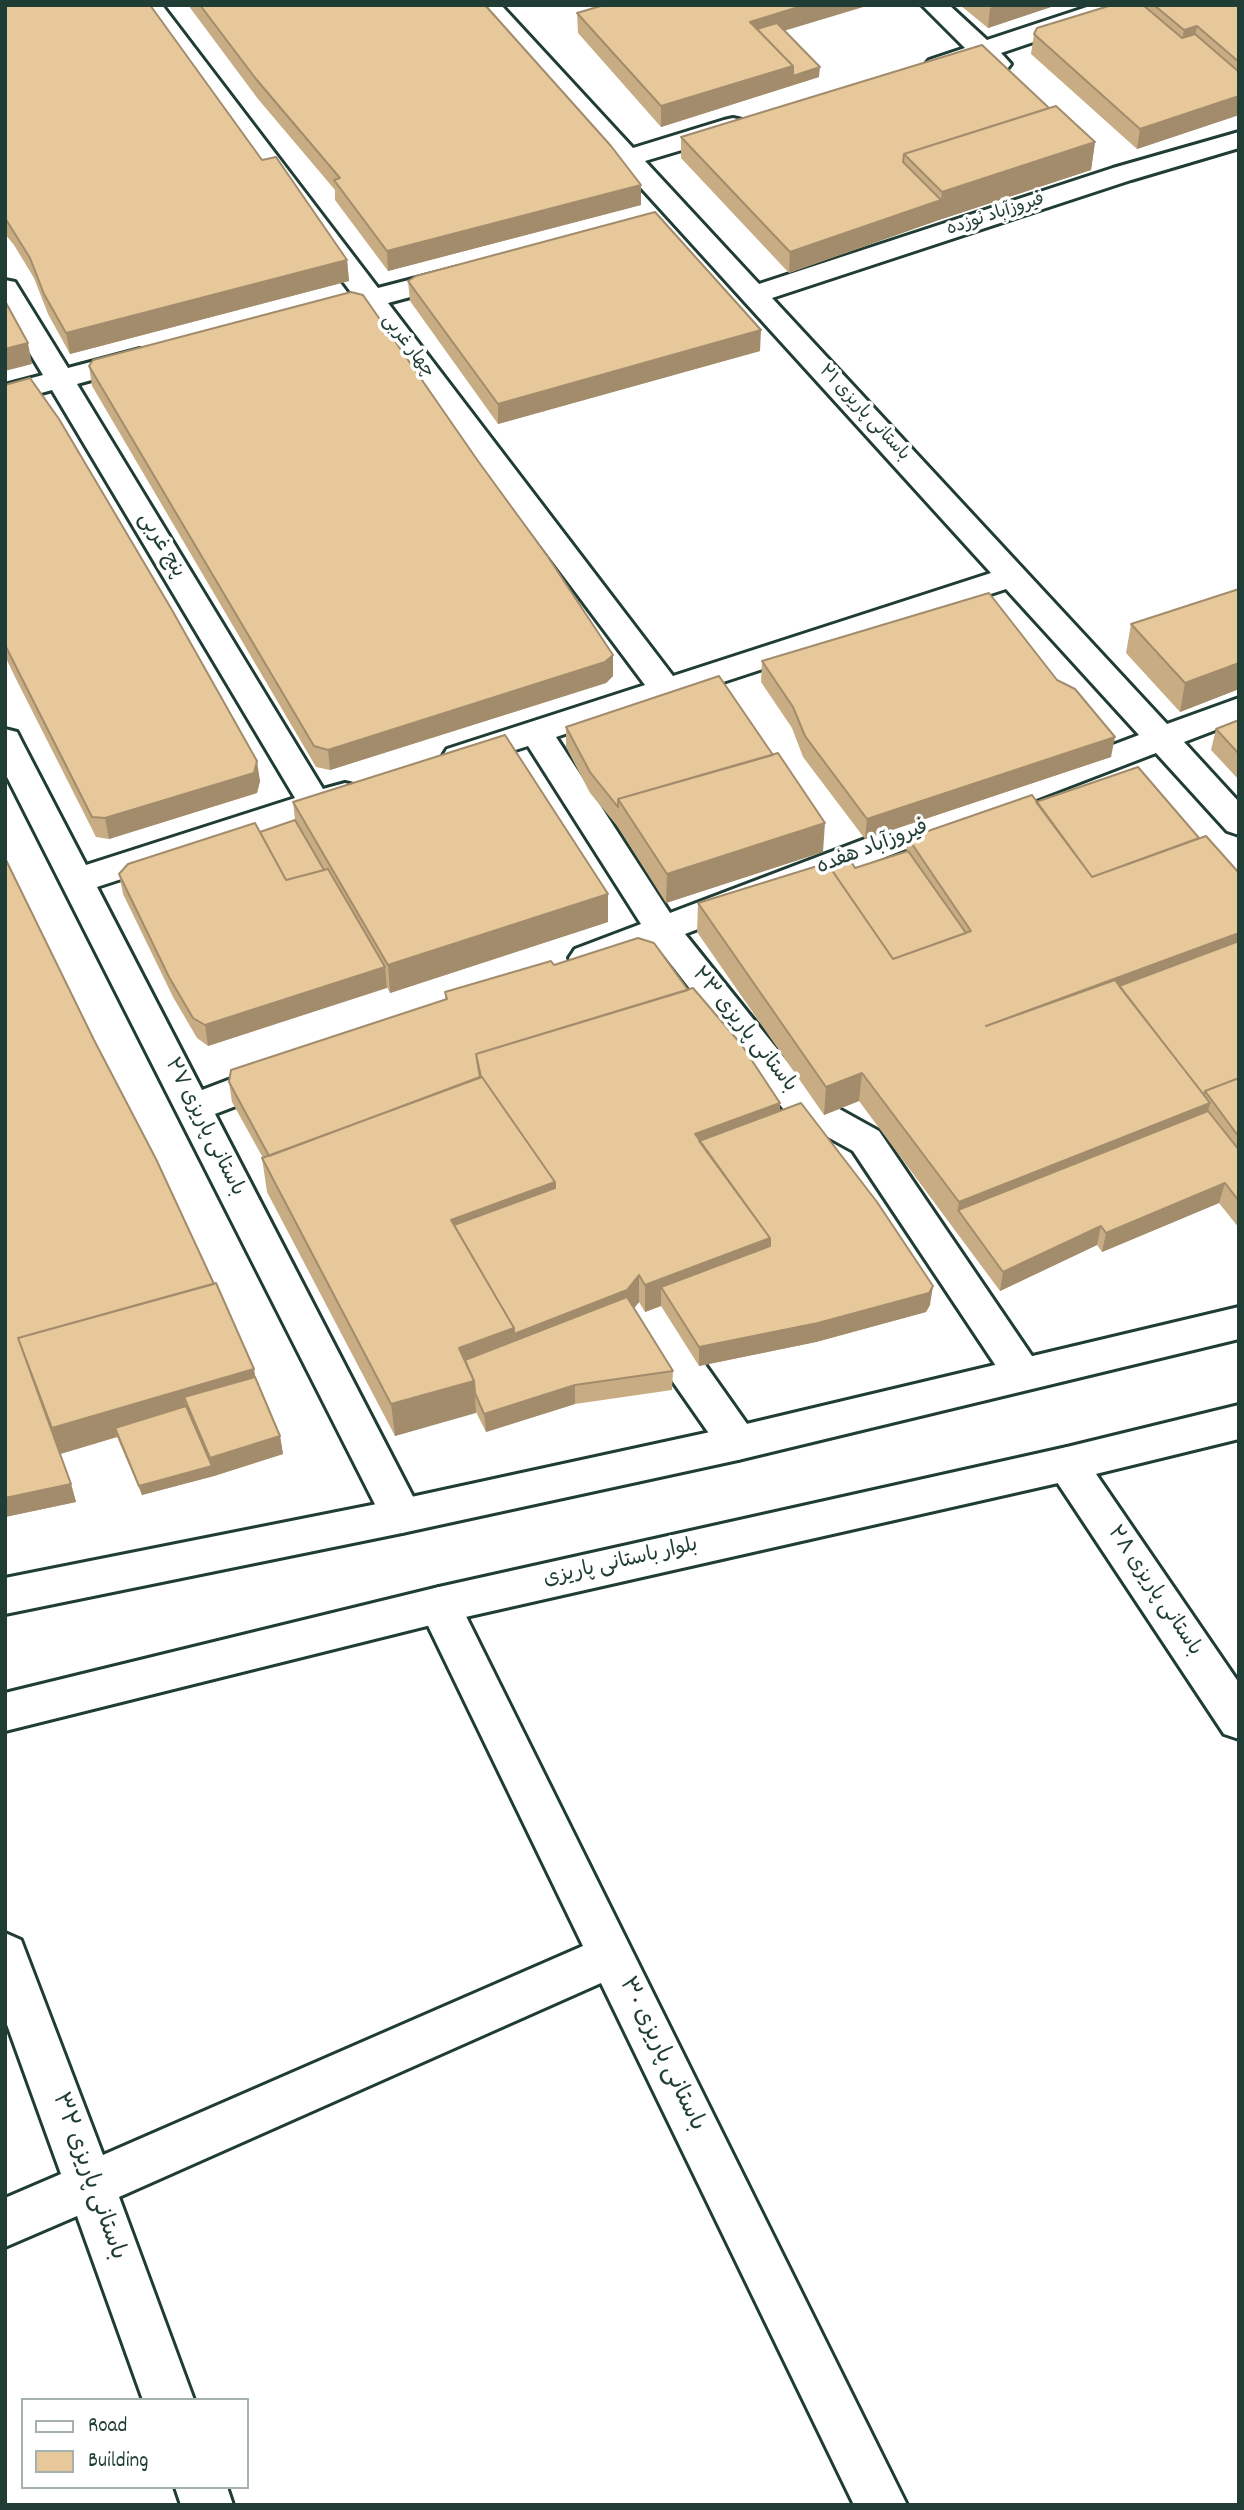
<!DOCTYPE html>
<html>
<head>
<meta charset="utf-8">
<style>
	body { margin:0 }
	#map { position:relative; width:1244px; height:2510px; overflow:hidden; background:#fff; font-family:Dekko,sans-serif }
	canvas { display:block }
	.frame { position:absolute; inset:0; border:7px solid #1f3d34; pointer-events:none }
	.legend { position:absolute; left:21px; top:2398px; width:228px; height:91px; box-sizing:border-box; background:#fff; border:2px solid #a5b1ae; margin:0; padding:9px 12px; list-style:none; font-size:21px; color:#1f3d34 }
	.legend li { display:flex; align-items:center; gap:14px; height:35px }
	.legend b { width:35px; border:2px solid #a5b1ae }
</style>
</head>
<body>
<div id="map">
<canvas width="1244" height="2510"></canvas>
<div class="frame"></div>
<ul class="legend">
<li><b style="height:9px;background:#fff"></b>Road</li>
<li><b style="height:19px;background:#e7c89a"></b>Building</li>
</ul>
</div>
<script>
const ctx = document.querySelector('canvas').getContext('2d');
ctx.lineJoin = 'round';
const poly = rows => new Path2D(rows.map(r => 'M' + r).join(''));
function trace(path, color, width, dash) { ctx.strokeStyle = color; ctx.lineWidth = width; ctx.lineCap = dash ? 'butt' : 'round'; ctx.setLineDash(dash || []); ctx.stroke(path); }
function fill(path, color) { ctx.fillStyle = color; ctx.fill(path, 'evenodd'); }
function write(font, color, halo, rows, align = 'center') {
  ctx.font = font + ' Dekko,"Playpen Sans Arabic",sans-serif'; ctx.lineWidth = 7; ctx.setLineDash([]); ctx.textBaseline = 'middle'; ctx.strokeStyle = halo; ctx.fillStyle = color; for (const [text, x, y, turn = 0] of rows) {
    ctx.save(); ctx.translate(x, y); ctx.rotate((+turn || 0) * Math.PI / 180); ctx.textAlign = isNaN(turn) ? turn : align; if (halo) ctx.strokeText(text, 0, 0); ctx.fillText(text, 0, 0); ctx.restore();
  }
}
const minor = poly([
	[137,5,162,5,378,288,459,267,469,269,473,275,469,281,388,303,673,676,991,573,475,5,501,5,633,148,724,120,733,118,742,120,746,126,742,132,645,161,759,284,1113,168,1239,132,1239,148,1131,180,772,298,1167,724,1239,698,1239,721,1184,742,1239,802,1239,835,1227,831,1156,753,685,934,814,1095,879,1131,1036,1362,1042,1373,1036,1384,1022,1389,1008,1384,853,1151,788,1115,656,945,587,971,575,967,569,958,575,949,641,924,528,746,459,768,447,765,442,757,447,749,645,685,364,309,348,313,338,311,334,305,338,299,353,295,137,5],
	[1006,589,1139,735,670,913,556,737,1006,589],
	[922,5,949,5,987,40,1093,5,1131,5,1128,10,1001,53,1011,64,1007,69,998,72,989,69,979,60,938,73,929,70,925,65,929,60,965,48,922,5],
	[5,280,15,282,68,368,140,349,150,352,154,358,150,364,77,384,323,789,345,783,357,786,362,794,357,802,97,887,202,1090,278,1061,291,1065,296,1075,291,1085,215,1114,423,1516,417,1528,402,1533,387,1528,5,773,5,729,17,732,21,740,86,865,295,798,52,390,5,403,5,385,43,375,5,312,5,280],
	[618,1257,632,1261,752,1431,758,1443,752,1455,738,1460,724,1455,604,1283,599,1272,604,1261,618,1257],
	[1067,1447,1081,1452,1239,1683,1239,1739,1224,1734,1053,1476,1047,1464,1053,1452,1067,1447],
	[439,1587,454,1592,907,2505,854,2505,601,1983,119,2197,194,2400,143,2400,77,2216,5,2247,5,2198,61,2174,5,2019,5,1933,21,1940,103,2155,583,1946,418,1605,424,1592,439,1587],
	[175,2487,227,2487,233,2505,181,2505,175,2487]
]);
const secondary = poly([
	[1239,1307,1239,1339,738,1460,402,1533,5,1614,5,1578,402,1499,738,1426,1239,1307],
	[1239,1405,1239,1439,1067,1481,439,1623,5,1731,5,1693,439,1587,1067,1447,1239,1405]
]);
const wall = poly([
	[5,5,262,160,347,260,349,281,70,354,48,314,34,278,14,245,5,234],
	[188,5,485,5,641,185,641,205,388,271,335,200,335,190,258,99],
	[960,5,1057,5,988,28],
	[1112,5,1239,5,1239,115,1137,149,1031,54,1034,34],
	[577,13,785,31,819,77,661,127,578,33],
	[1049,108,1095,142,1091,170,939,220,789,273,681,158,681,137],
	[408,281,760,351,498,424,410,301],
	[89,366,613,676,606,683,330,770,316,767,92,386],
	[5,385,260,781,257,793,109,839,96,837,15,677,5,656],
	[1239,589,1239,689,1180,712,1126,653,1131,624],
	[762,661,1111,757,865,839,803,757,792,728,761,682],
	[1239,720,1239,780,1211,750,1216,729],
	[566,727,823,852,666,903,618,827,590,793,566,747],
	[293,802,608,922,390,993,387,987,208,1046,197,1038,173,997,123,894,119,874,260,832,295,820],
	[1036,802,1199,838,1239,873,1239,1228,1219,1203,1102,1252,1097,1245,1000,1291,859,1101,824,1115,697,932,698,903,831,869,855,868,906,852,908,838],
	[5,858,255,1377,280,1436,283,1454,214,1476,142,1495,117,1437,60,1454,71,1484,76,1502,5,1517],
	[554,965,688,990,780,1103,780,1111,930,1305,926,1312,816,1342,699,1366,661,1306,645,1312,639,1302,634,1309,673,1371,672,1390,575,1404,486,1432,476,1412,395,1436,267,1192,262,1158,263,1158,232,1102,229,1082,445,999,445,992]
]);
const shadedWall = poly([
	[805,5,870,5,757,39,750,22],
	[998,5,1057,5,988,28,990,8],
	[1197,26,1192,54,1179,58,1184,30],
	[793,66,820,67,819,77,661,127,661,106],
	[1239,96,1239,115,1137,149,1140,129],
	[1095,142,1091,170,939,220,789,273,790,252,941,200,942,192],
	[641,185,641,205,388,271,387,251],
	[347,260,349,281,70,354,66,333],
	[761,330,760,351,498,424,498,404],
	[28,343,32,364,5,371,5,349],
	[613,655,613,676,606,683,330,770,328,750],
	[1239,663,1239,689,1180,712,1185,683],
	[1115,737,1111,757,865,839,867,819],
	[257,761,260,781,257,793,109,839,105,818],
	[825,823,823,852,666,903,667,874],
	[608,894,608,922,390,993,388,965],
	[1239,933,1239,959,986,1026],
	[385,967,387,988,208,1046,205,1025],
	[862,1073,859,1101,824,1115,826,1087],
	[780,1103,779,1131,706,1158,695,1134],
	[1210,1103,1203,1131,958,1210,955,1230,959,1202],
	[555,1182,556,1216,465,1249,451,1220],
	[1225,1183,1219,1203,1102,1252,1106,1233],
	[1101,1226,1097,1245,1000,1291,1003,1272],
	[770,1238,768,1265,661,1287,661,1306,645,1312,645,1285],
	[639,1275,639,1302,627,1317,516,1360,514,1334],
	[933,1286,930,1305,926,1312,816,1342,699,1366,699,1347],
	[514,1328,516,1360,468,1378,459,1348],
	[254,1369,259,1396,184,1397,188,1416,115,1428,117,1437,60,1454,52,1428],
	[474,1381,476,1413,395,1436,391,1404],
	[575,1385,575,1404,486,1432,484,1414],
	[280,1436,283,1454,214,1476,142,1495,139,1486,212,1466,210,1458],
	[71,1484,76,1502,5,1517,5,1498]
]);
const building = poly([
	[5,5,150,5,262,160,276,157,347,260,66,333,44,294,30,258,5,218,5,5],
	[200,5,485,5,611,146,641,185,387,251,334,180,340,178,256,79,200,5],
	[604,5,805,5,750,22,793,66,661,106,577,13,604,5],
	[1112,5,1143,5,1182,38,1195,34,1239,72,1239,96,1140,129,1034,34,1037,28,1112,5],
	[1154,5,1239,5,1239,62,1197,26,1184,30,1154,5],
	[777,23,820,67,793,76,793,66,757,29,777,23],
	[982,45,1049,108,904,154,903,162,941,200,790,252,681,137,982,45],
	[1056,106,1095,142,942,192,904,154,1056,106],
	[655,212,761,330,498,404,408,281,416,276,655,212],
	[351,292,363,295,478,461,548,557,613,655,605,662,328,750,314,746,89,366,93,360,351,292],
	[5,301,28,343,5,349,5,301],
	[30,378,59,419,172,610,257,761,254,773,105,818,92,817,5,645,5,385,30,378],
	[1239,589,1239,663,1185,683,1131,624,1239,589],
	[989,593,1057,680,1075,689,1115,737,867,819,805,736,793,707,762,661,989,593],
	[719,676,773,755,618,799,618,807,590,772,566,727,719,676],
	[1239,720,1239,754,1216,729,1239,720],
	[505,735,608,894,388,965,293,802,505,735],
	[778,753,825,823,667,874,618,799,778,753],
	[1138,767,1199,838,1092,877,1036,802,1138,767],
	[1032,795,1092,877,1206,836,1239,873,1239,933,986,1026,1115,980,1210,1103,959,1202,862,1073,826,1087,698,903,827,863,893,959,971,931,908,838,1032,795],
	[295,820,324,870,286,880,260,832,295,820],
	[255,823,286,880,328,869,385,967,205,1025,193,1018,169,977,119,874,128,864,255,823],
	[908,851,966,933,893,959,831,869,852,863,855,868,908,851],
	[5,858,94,1040,156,1159,214,1284,18,1338,71,1484,5,1498,5,858],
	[638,938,654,943,688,990,476,1054,480,1077,269,1156,229,1082,231,1070,447,999,445,992,551,961,554,965,638,938],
	[1239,941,1239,1078,1205,1091,1204,1095,1119,986,1239,941],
	[693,988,741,1044,780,1103,695,1134,770,1238,645,1285,639,1275,627,1290,514,1334,514,1328,454,1225,555,1188,555,1182,482,1077,481,1077,476,1054,693,988],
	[482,1077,555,1182,451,1220,514,1328,459,1348,474,1381,391,1404,262,1158,482,1077],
	[1239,1078,1239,1137,1205,1091,1239,1078],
	[801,1103,877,1202,933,1286,929,1293,818,1323,699,1347,661,1287,770,1246,770,1238,699,1141,801,1103],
	[1208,1111,1239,1150,1239,1201,1225,1183,1106,1233,1101,1226,1003,1272,958,1210,1208,1111],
	[216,1283,254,1369,52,1428,18,1338,216,1283],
	[627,1297,673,1371,575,1385,484,1414,475,1393,474,1381,465,1360,627,1297],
	[255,1377,280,1436,210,1458,184,1397,255,1377],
	[186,1406,212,1466,139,1486,115,1428,186,1406]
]);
const farStreetnames = [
	["فیروزآباد نوزده",996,216,-18],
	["چهار غربی",407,347,53],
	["باستانی پاریزی ۲۱",863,414,47]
];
const streetNames = [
	["پنج غربی",160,546,59],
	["فیروزآباد هفده",873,849,-21],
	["باستانی پاریزی ۲۳",743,1031,51],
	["باستانی پاریزی ۲۷",203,1128,63],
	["بلوار باستانی پاریزی",621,1564,-13],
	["باستانی پاریزی ۲۸",1153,1592,56]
];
const nearStreetnames = [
	["باستانی پاریزی ۳۰",660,2055,64],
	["باستانی پاریزی ۳۲",87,2177,70]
];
trace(minor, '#1f3d34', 6);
trace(secondary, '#1f3d34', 6);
fill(minor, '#fff');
fill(secondary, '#fff');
fill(wall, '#c7ac84');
fill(shadedWall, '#a28c6c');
fill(building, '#e7c89a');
trace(building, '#a28c6c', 2);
write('18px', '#1f3d34', '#fff', farStreetnames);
write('21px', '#1f3d34', '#fff', streetNames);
write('24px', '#1f3d34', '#fff', nearStreetnames);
</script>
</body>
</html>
